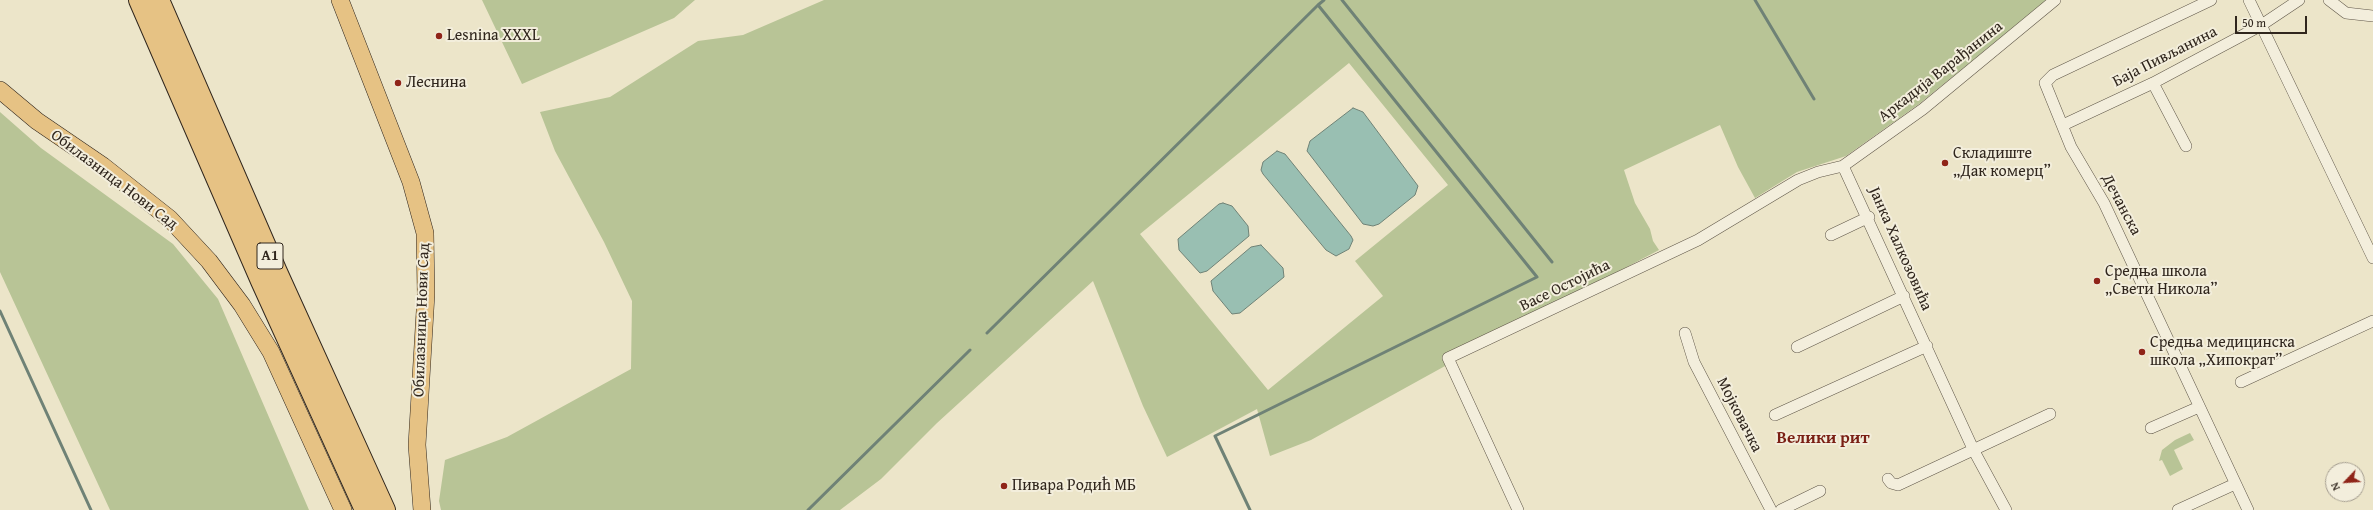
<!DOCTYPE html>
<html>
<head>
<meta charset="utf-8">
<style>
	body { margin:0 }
	#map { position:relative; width:2373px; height:510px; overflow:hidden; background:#ece5c9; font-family:"Gentium Book Plus",serif }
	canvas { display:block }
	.north { position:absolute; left:2325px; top:462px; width:40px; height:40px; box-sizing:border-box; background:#f3eedc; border:1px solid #a59e90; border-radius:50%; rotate:245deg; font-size:11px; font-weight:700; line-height:16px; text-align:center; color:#30261d }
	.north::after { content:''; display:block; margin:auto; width:14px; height:18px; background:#8f2418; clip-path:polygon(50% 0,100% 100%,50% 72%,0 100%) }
	.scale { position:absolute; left:2235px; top:16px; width:72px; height:18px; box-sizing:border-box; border:2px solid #30261d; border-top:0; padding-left:5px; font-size:12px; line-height:14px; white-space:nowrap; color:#30261d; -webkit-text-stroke:3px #f3eedc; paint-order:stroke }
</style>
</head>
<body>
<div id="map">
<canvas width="2373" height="510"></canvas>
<div class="north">N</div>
<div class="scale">50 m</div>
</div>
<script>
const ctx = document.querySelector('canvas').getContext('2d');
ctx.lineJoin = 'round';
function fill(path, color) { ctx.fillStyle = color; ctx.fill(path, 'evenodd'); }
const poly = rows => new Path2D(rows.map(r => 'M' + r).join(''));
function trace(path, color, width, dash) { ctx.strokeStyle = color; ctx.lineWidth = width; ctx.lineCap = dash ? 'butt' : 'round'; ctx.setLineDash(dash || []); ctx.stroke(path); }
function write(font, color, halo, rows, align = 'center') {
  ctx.font = font + ' "Gentium Book Plus",serif'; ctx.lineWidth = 4; ctx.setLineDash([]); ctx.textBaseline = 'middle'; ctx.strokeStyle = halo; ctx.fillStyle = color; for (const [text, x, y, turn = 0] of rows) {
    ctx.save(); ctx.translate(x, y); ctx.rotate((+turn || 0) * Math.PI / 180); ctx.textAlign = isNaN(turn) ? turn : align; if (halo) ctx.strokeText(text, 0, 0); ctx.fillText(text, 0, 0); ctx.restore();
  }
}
const green = poly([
	[482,0,695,0,674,18,522,84],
	[824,0,2047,0,1919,104,1846,156,1797,172,1755,198,1738,167,1720,125,1624,170,1635,203,1650,229,1653,241,1659,250,1570,297,1311,440,1270,456,1257,409,1167,457,1143,406,1093,281,937,423,881,479,840,510,441,510,439,501,445,460,507,437,631,369,632,301,604,242,555,151,540,112,610,97,698,41,743,35],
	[1349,63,1448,185,1355,261,1383,296,1268,390,1140,234],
	[0,112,41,148,173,244,218,299,309,510,110,510,0,272],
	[2190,433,2194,440,2174,450,2183,469,2170,476,2162,460,2159,461,2162,450,2175,440]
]);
const water = poly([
	[1353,108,1363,112,1418,186,1415,195,1379,224,1373,226,1363,224,1307,151,1310,141,1353,108],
	[1277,151,1285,154,1351,236,1353,240,1349,249,1336,256,1326,250,1263,174,1261,170,1263,162,1277,151],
	[1223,203,1232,206,1248,226,1249,236,1207,271,1200,273,1179,250,1178,239,1219,204,1223,203],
	[1261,245,1283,268,1284,277,1240,313,1232,314,1213,291,1211,281,1251,247,1261,245]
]);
const stream = poly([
	[1342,0,1552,262],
	[1755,0,1814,99],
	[0,311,91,510],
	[987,333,1318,5],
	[808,510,970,350],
	[1250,510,1215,436,1537,277,1318,5,1324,0]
]);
const street = poly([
	[2211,0,2053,75,2045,83,2071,147,2104,203,2248,510],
	[2249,0,2373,258],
	[2329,0,2346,13,2373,16],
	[2153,83,2186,146],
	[2063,125,2153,83,2260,26,2299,0],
	[1843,166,1974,451,2006,510],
	[1831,235,1869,217],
	[1685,333,1694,362,1771,510],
	[1797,347,1904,296],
	[2241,382,2373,321],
	[1775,415,1927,346],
	[2151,428,2199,407],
	[1888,479,1891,483,1898,485,2050,414],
	[1518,510,1448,358,1698,240,1798,180,1818,172,1843,166,1923,109,2055,0],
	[1781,510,1820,491],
	[2178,510,2235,484]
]);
const primary = poly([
	[340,0,411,182,425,233,426,294,417,445,422,510],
	[0,90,37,121,103,166,170,219,209,261,242,305,271,352,343,510]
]);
const highway = poly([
	[139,0,261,281,365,510],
	[159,0,277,272,385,510]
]);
const markers = [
	[439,36,4,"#8f2418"],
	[398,83,4,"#8f2418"],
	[1945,163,4,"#8f2418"],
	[2097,281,4,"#8f2418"],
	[2142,352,4,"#8f2418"],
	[1004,486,4,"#8f2418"]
];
const shields = [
	[270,256,26]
];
const shieldNames = [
	["A1",270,256]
];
const poiNames = [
	["Lesnina XXXL",447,36],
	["Леснина",406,83],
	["Складиште",1953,154],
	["„Дак комерц”",1953,172],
	["Средња школа",2105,272],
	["„Свети Никола”",2105,290],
	["Средња медицинска",2150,343],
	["школа „Хипократ”",2150,361],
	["Пивара Родић МБ",1012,486]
];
const streetNames = [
	["Баја Пивљанина",2165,57,-27],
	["Аркадија Варађанина",1941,72,-38],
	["Обилазница Нови Сад",114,180,37],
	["Дечанска",2121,205,62],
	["Јанка Халкозовића",1900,249,66],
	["Васе Остојића",1565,286,-26],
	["Обилазница Нови Сад",422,320,-88],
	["Мојковачка",1739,415,63]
];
const neighbourhoodNames = [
	["Велики рит",1823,439]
];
fill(green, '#b8c496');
fill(water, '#99bfb2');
trace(water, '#6f8276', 1);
trace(stream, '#6f8276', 3);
trace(street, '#5f5648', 12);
trace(primary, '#30261d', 18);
trace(highway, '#30261d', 22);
trace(street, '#f3eedc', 11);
trace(primary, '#e6c284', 17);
trace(highway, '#e6c284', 20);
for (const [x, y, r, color] of markers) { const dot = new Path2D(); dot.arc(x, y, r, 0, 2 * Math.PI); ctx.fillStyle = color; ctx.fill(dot); trace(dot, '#f3eedc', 1.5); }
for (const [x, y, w] of shields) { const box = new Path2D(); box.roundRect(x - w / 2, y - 13, w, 26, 3); ctx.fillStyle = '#f3eedc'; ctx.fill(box); trace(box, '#30261d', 1); }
write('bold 15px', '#30261d', null, shieldNames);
write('16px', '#30261d', '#f3eedc', poiNames, 'left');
write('16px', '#30261d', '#f3eedc', streetNames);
write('bold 17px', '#7a1f14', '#f3eedc', neighbourhoodNames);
</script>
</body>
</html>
